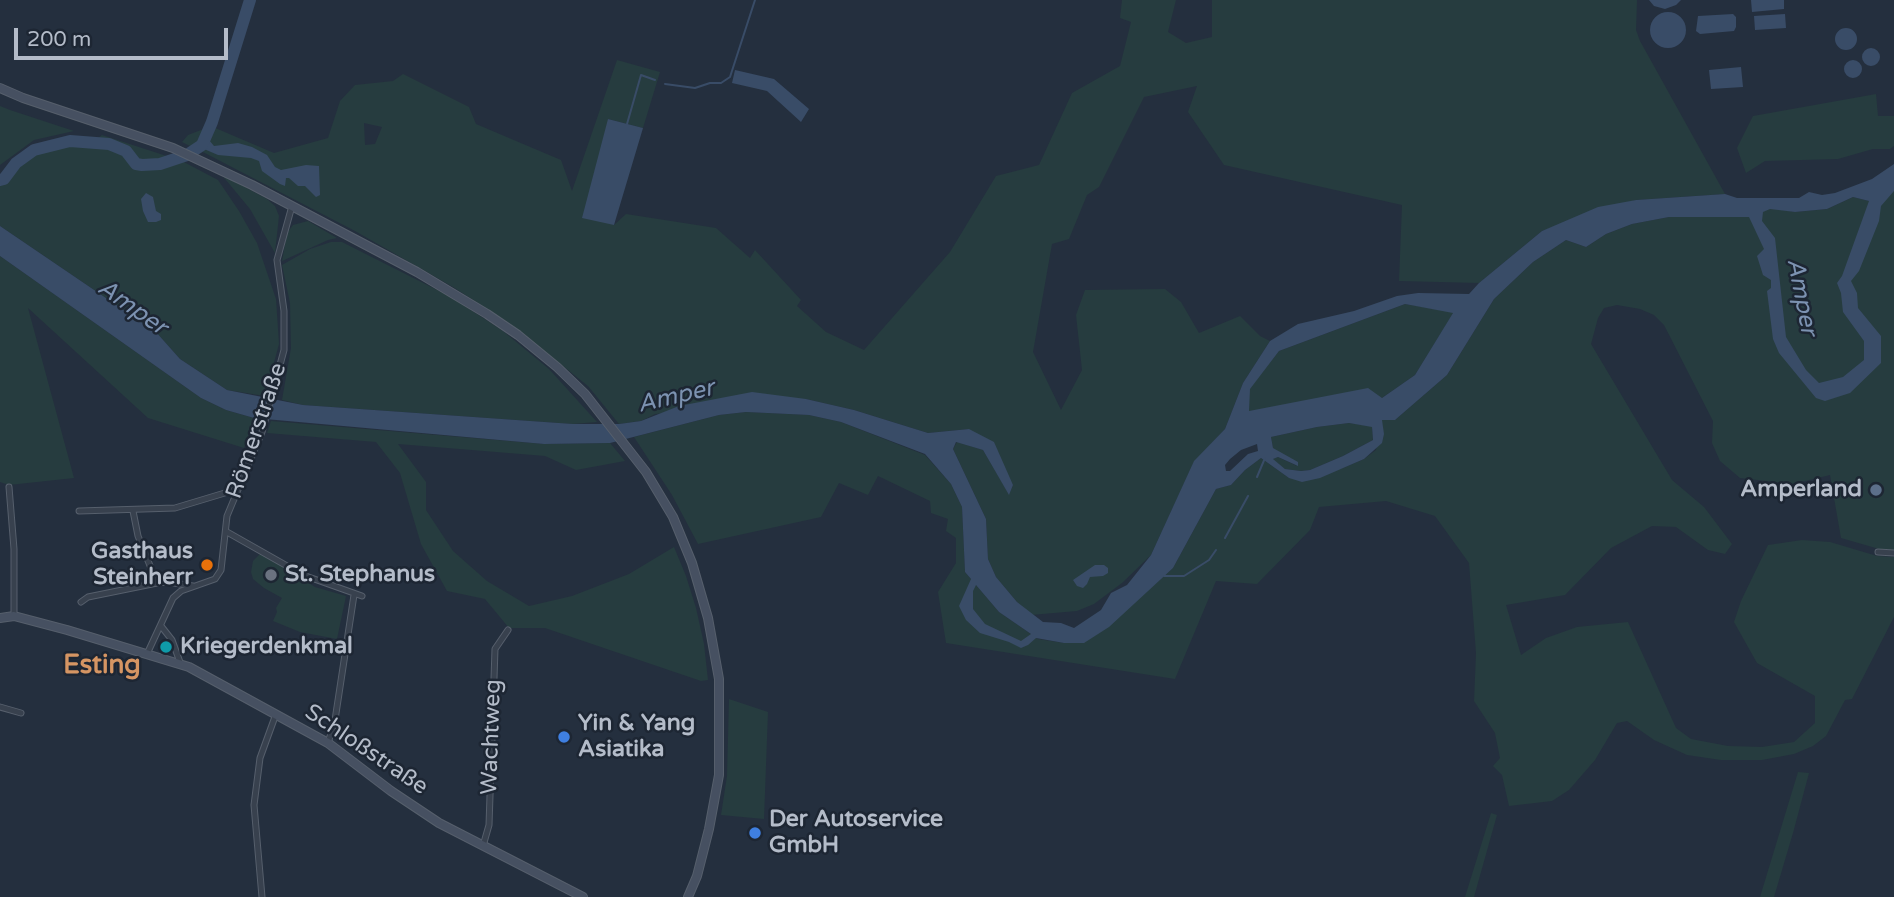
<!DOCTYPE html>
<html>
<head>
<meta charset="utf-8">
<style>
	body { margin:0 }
	#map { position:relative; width:1894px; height:897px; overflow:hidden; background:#242f3e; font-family:"Varela Round",sans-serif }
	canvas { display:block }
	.scale { position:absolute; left:14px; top:28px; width:214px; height:32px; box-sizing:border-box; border:4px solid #b4bcc9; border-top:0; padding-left:9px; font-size:21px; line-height:24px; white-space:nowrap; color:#b4bcc9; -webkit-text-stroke:5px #1d2633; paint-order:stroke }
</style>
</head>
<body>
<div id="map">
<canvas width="1894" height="897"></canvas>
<div class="scale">200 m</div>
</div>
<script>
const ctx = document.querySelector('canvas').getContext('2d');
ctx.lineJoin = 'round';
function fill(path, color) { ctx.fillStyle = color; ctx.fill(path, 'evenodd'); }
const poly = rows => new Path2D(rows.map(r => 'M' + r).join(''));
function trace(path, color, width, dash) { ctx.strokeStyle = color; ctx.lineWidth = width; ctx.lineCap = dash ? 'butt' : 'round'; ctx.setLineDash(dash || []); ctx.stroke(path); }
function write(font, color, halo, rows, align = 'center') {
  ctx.font = font + ' "Varela Round",sans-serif'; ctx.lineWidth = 5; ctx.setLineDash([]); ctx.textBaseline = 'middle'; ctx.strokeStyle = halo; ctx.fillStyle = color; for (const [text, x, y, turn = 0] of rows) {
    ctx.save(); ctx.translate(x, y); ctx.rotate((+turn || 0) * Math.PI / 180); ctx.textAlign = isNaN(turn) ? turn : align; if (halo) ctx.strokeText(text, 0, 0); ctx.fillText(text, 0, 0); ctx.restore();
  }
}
const green = poly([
	[1122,0,1176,0,1168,32,1186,43,1212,37,1212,0,1637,0,1636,30,1640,41,1725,194,1636,200,1542,231,1479,283,1399,281,1402,205,1224,165,1188,112,1197,86,1144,97,1099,187,1087,195,1069,239,1052,244,1033,352,1061,410,1082,370,1076,315,1085,290,1165,289,1181,302,1199,333,1240,316,1260,336,1270,341,1243,383,1225,429,1194,462,1151,555,1122,583,1094,604,1077,611,1031,615,1017,602,996,577,988,559,986,519,953,449,957,442,983,450,1009,494,1013,485,969,429,928,433,854,410,806,399,655,414,641,421,619,424,588,386,509,323,453,287,355,231,201,151,213,127,274,153,328,138,340,101,355,85,393,81,403,74,469,107,476,124,561,160,572,191,617,60,660,72,643,128,608,119,614,225,626,214,716,228,750,258,755,250,801,300,797,306,826,332,864,350,950,252,996,176,1039,165,1072,93,1120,66,1131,22,1120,18],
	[364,123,382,127,375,144,365,145],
	[1876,94,1878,116,1894,116,1894,146,1890,149,1873,149,1838,159,1765,161,1746,173,1737,148,1753,116],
	[0,106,10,110,74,131,34,140,0,165],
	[206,128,194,148,182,142,188,135],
	[102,135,182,161,218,180,239,211,257,243,276,299,279,344,265,396,227,390,180,359,156,332,0,226,0,185,6,183,21,166,37,153,70,144,95,140],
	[221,174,267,199,275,206,279,216,275,253,250,209],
	[1894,191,1894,550,1879,549,1841,538,1830,475,1793,484,1740,478,1720,461,1712,443,1713,421,1664,325,1654,315,1640,309,1617,305,1604,308,1598,318,1591,344,1672,480,1704,507,1732,544,1725,554,1708,550,1676,527,1652,526,1611,548,1565,595,1506,605,1521,655,1546,638,1577,627,1628,622,1676,728,1691,739,1728,746,1762,747,1794,742,1815,723,1815,696,1757,663,1734,622,1741,601,1768,545,1802,540,1830,542,1877,556,1894,557,1894,617,1852,699,1845,700,1826,736,1813,746,1794,754,1762,760,1721,760,1687,755,1654,740,1627,721,1617,723,1595,760,1569,790,1552,801,1509,806,1502,775,1493,766,1500,758,1495,733,1474,701,1476,653,1469,563,1435,516,1386,501,1319,507,1310,530,1257,584,1216,581,1175,679,946,643,938,592,956,563,956,538,946,531,948,519,931,513,930,501,878,476,868,495,839,483,821,517,698,544,672,495,634,437,719,415,746,412,809,415,841,422,925,455,951,484,962,507,965,572,999,612,1038,639,1064,643,1153,586,1173,568,1216,489,1231,485,1245,470,1261,458,1289,478,1343,468,1364,459,1376,450,1381,420,1395,420,1447,375,1494,299,1533,262,1566,240,1586,247,1606,234,1632,224,1669,217,1749,217,1770,208,1795,212,1827,209,1853,197,1869,201,1885,198],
	[308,221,337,238,328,240,282,261,287,233,293,225],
	[331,242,342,242,451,297,503,331,549,369,597,422,573,424,530,421,303,405,282,400,291,348,290,303,282,265,310,249],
	[0,256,201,398,226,410,254,418,244,448,148,418,28,308,74,478,9,485,0,482],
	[1405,304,1454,312,1415,375,1382,398,1249,411,1249,389,1279,351],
	[271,421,544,444,610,443,625,461,576,470,545,456,398,444,426,482,426,510,453,551,487,581,529,606,572,596,629,574,674,547,686,576,696,608,704,644,708,680,701,681,545,628,509,628,485,599,447,591,421,544,400,473,376,442,267,433],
	[1349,423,1372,426,1373,440,1343,456,1310,470,1301,471,1285,469,1272,459,1278,457,1297,466,1273,448,1271,437,1317,427],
	[261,553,315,587,346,596,337,639,300,632,273,621,277,612,276,608,282,598,264,588,253,579,251,572,253,561],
	[729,699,768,712,764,819,721,815,727,776],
	[1798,772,1809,773,1793,833,1774,897,1760,897],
	[1491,813,1497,815,1474,897,1465,897]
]);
const water = poly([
	[1649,0,1681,0,1676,5,1665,9,1654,6],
	[1751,0,1784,0,1784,9,1752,12],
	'1650 30a18 18 0 1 1 36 0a18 18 0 1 1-36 0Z',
	[1733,14,1736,17,1736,27,1734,31,1700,34,1696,31,1698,16],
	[1785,14,1786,28,1755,30,1754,16],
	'1835 39a11 11 0 1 1 22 0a11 11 0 1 1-22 0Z',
	'1862 57a9 9 0 1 1 18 0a9 9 0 1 1-18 0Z',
	'1844 69a9 9 0 1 1 18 0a9 9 0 1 1-18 0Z',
	[1741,67,1743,87,1711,89,1709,70],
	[735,70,774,79,809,109,801,122,767,91,732,83],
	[608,119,643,128,614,225,582,218],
	[208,127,211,128,209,140,214,146,238,143,252,147,267,155,275,167,281,170,306,165,319,166,320,195,316,197,305,186,298,186,289,178,286,178,285,186,280,184,262,171,259,161,251,158,218,155,197,146],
	[1894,164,1894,191,1881,206,1879,221,1859,271,1851,281,1857,293,1858,308,1881,336,1881,363,1850,393,1825,401,1816,398,1779,353,1773,339,1767,291,1771,288,1771,280,1763,275,1757,256,1764,249,1749,217,1669,217,1632,224,1606,234,1586,247,1566,240,1533,262,1494,299,1447,375,1395,420,1382,420,1384,434,1382,443,1364,459,1320,478,1302,482,1289,478,1261,458,1245,470,1231,485,1216,489,1173,568,1109,627,1084,643,1064,643,1036,638,1028,645,1021,648,1009,642,980,633,966,620,959,606,971,579,965,572,962,507,951,484,925,454,841,422,809,415,746,412,719,415,610,443,544,444,254,418,226,410,201,398,0,256,0,226,156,332,180,359,227,390,303,405,573,424,619,424,641,421,679,406,752,392,806,399,854,410,928,433,969,429,994,442,1013,485,1009,495,983,450,956,442,953,449,986,519,988,559,996,577,1017,602,1043,622,1061,623,1074,628,1101,610,1111,593,1127,585,1151,555,1194,461,1225,429,1243,383,1270,341,1298,324,1354,311,1397,296,1418,293,1469,294,1479,283,1542,231,1598,207,1636,200,1725,194,1737,198,1799,198,1809,192,1822,195,1835,193,1872,179],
	[1853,197,1869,201,1842,276,1837,283,1841,293,1843,312,1864,341,1864,360,1843,377,1819,383,1806,370,1786,337,1775,238,1762,221,1763,212,1770,209,1795,212,1827,209],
	[1405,304,1453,313,1415,375,1382,398,1368,388,1249,411,1250,389,1279,351],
	[1349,423,1372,427,1373,440,1343,456,1310,470,1301,471,1285,469,1273,459,1278,457,1298,466,1298,462,1273,448,1271,437,1317,427],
	[1257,444,1258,451,1248,454,1230,471,1226,471,1225,465,1230,459,1241,450],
	[976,585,999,612,1031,634,1021,641,985,624,973,609,973,591],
	[146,193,153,197,156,211,161,214,161,220,156,222,148,222,143,211,141,199],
	[1095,565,1104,565,1108,568,1108,573,1103,576,1090,577,1087,584,1083,588,1077,586,1073,580]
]);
const stream = poly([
	[665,84,695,88,710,83,721,83,730,77,755,0],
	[627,124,641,75,655,80],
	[1257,477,1265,458],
	[1225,538,1248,496],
	[1164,576,1184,576,1209,560,1216,550]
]);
const river = poly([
	[0,180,4,179,16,163,34,150,70,141,109,144,126,151,136,164,142,165,160,164,187,155,202,145,212,122,250,0]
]);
const street = poly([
	[9,487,14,549,14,616],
	[79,511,175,508,238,489],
	[133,511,138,536,157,583],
	[227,532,303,575,362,596],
	[1878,552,1894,553],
	[81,602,88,597,157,583,168,582,193,586],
	[161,626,172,640,181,665],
	[147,654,173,598,181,591,215,579,221,570,227,516,262,432,284,350,284,311,277,260,292,206],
	[0,707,21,713],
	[328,743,335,720,354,595],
	[483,846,489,825,495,649,508,630],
	[262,897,254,805,260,758,276,714]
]);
const secondary = poly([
	[0,88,23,98,173,148,252,185,417,272,487,314,518,335,557,367,585,394,646,472,673,517,692,563,708,618,719,679,719,775,709,829,697,876,688,897],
	[0,618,14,616,67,630,189,667,328,743,391,791,439,823,583,897]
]);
const markers = [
	[1876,490,7,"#5c6f8a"],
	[207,565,7,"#e8710a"],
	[271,575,7,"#6b7280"],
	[166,647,7,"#0f9aa8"],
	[564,737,7,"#3f7fe0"],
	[755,833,7,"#3f7fe0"]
];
const streetNames = [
	["Römerstraße",257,431,-71],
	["Wachtweg",492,737,-88],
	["Schloßstraße",366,750,34]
];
const poiNames = [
	["Amperland",1862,490,"right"],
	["Gasthaus",193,552,"right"],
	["Steinherr",193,578,"right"],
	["St. Stephanus",285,575],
	["Kriegerdenkmal",180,647],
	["Yin & Yang",578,724],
	["Asiatika",578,750],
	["Der Autoservice",769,820],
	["GmbH",769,846]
];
const waterNames = [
	["Amper",1801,297,79],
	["Amper",132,308,35],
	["Amper",676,397,-13]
];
const quarterNames = [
	["Esting",102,666]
];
fill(green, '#263c3f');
fill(water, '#394c67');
trace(stream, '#394c67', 2);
trace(river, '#394c67', 12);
trace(street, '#565f6c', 7);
trace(secondary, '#565f6c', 10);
trace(street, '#38414e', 5);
trace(secondary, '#465061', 8);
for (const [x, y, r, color] of markers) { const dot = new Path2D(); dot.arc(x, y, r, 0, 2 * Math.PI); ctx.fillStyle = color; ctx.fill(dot); trace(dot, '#1d2633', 2.5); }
write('23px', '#b4bcc9', '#1d2633', streetNames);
write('bold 23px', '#b4bcc9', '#1d2633', poiNames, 'left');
write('italic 24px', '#7c92b1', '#1d2633', waterNames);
write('bold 26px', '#d59563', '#1d2633', quarterNames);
</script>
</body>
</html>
